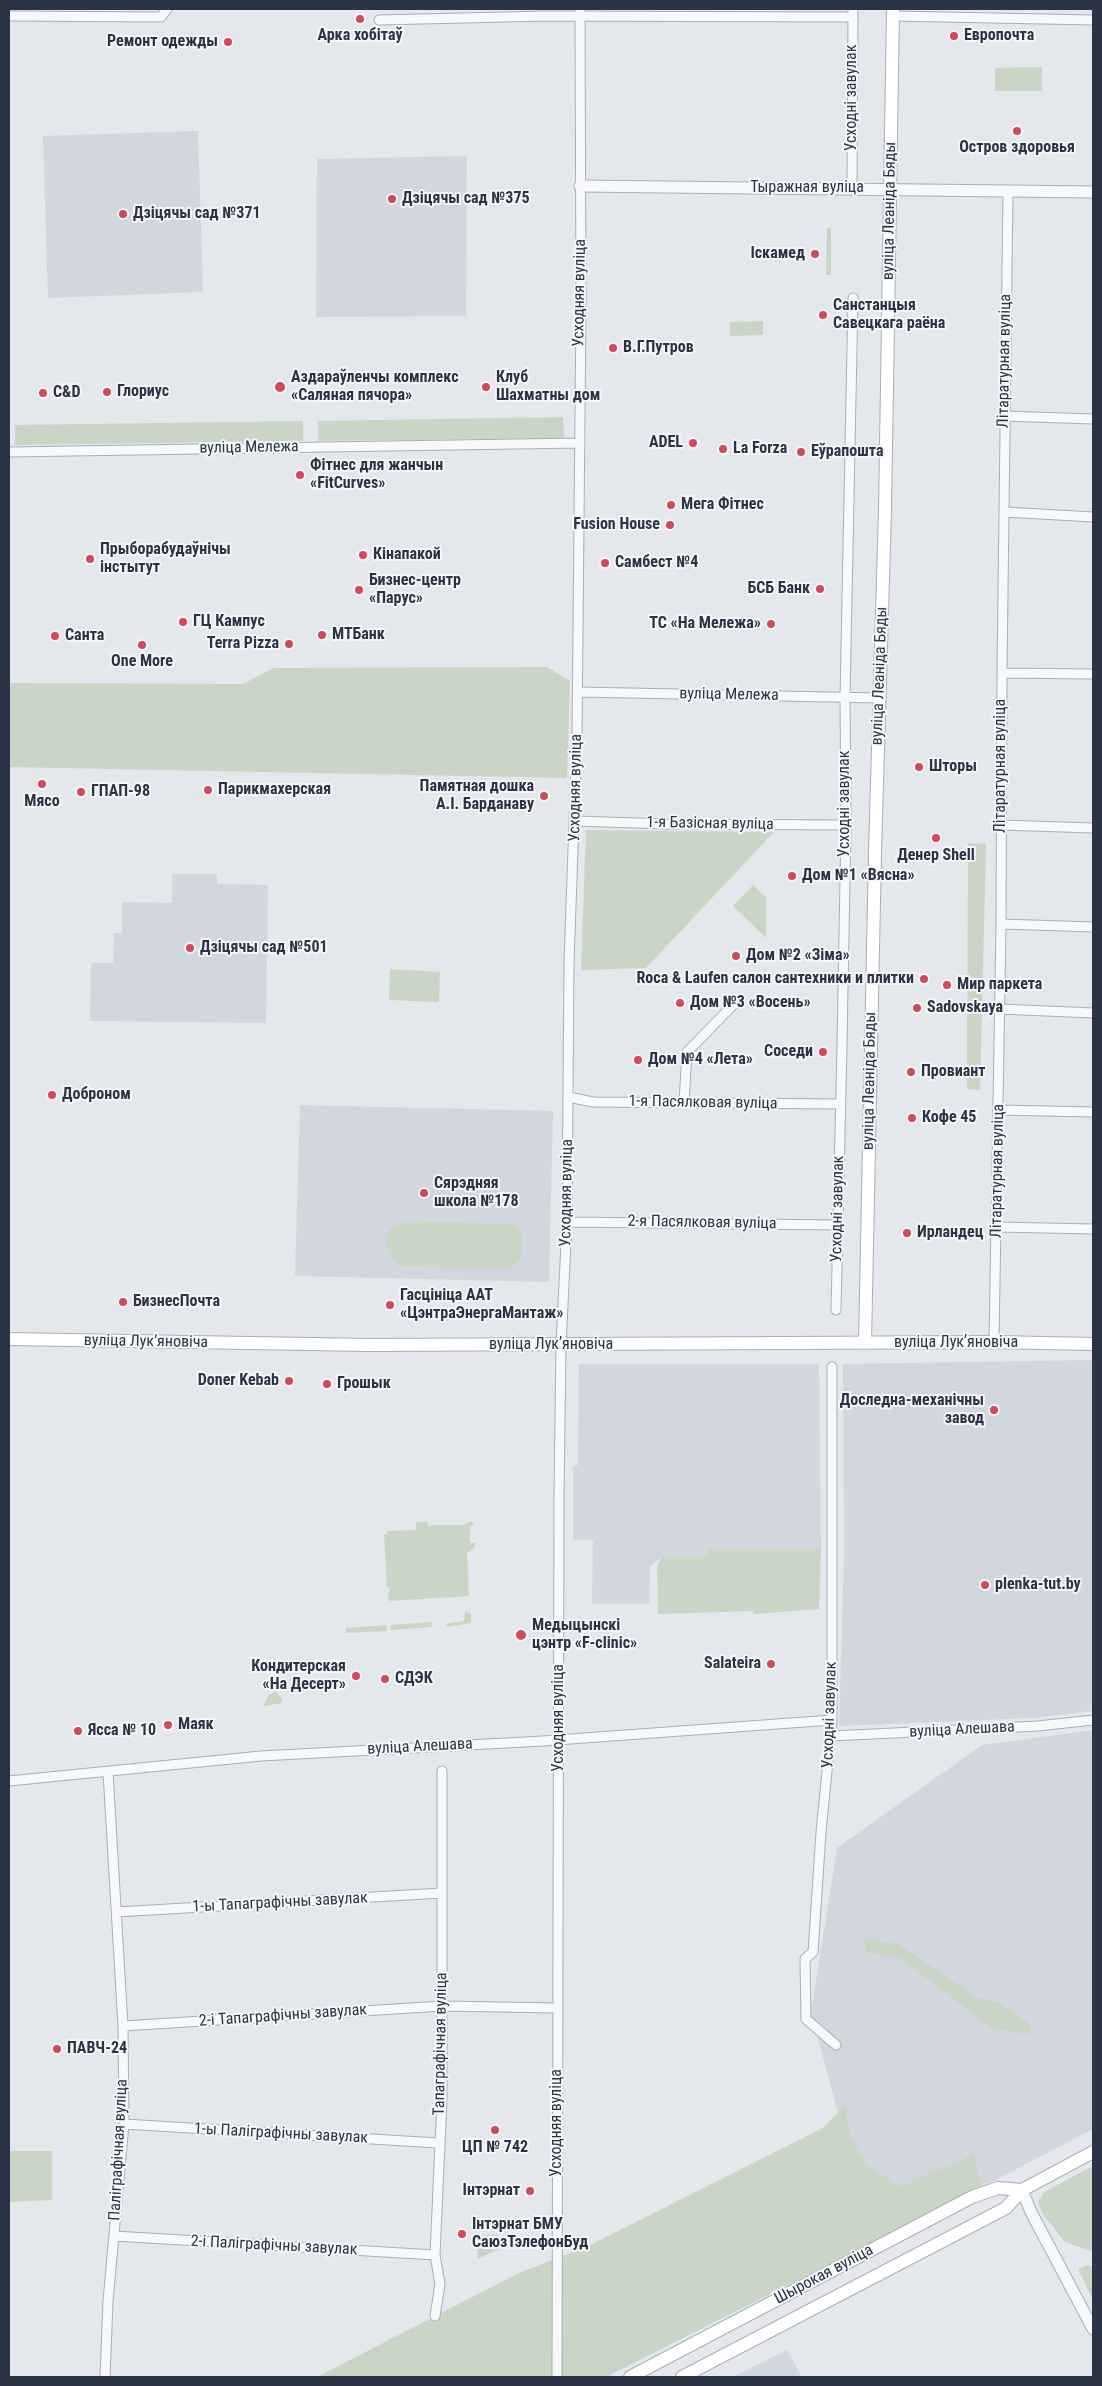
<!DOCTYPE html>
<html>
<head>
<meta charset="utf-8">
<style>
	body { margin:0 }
	#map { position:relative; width:1102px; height:2386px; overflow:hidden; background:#e4e7ec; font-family:"Roboto Condensed",sans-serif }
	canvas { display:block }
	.frame { position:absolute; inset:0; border:10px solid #2b3445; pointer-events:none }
</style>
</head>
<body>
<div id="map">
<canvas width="1102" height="2386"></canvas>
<div class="frame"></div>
</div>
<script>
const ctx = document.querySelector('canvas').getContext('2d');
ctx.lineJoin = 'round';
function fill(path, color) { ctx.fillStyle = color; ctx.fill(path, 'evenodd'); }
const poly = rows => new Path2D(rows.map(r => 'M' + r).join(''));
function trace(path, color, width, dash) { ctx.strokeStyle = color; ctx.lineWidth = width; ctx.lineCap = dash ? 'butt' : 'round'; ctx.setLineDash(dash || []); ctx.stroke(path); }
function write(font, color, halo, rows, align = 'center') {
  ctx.font = font + ' "Roboto Condensed",sans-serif'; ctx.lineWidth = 4; ctx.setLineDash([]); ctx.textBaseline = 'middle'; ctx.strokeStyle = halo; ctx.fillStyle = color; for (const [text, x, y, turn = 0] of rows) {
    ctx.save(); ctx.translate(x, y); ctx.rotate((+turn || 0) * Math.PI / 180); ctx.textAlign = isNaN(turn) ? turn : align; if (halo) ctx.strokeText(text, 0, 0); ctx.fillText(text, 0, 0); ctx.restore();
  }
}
const built = poly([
	[198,131,203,292,48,298,43,136],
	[467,156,466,316,316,317,317,159],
	[172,874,217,874,217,884,268,885,266,1023,90,1021,91,963,113,963,114,933,122,933,122,902,172,903],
	[300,1105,553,1111,549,1282,295,1276],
	[1093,1360,1093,1711,1034,1718,839,1726,844,1553,843,1364],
	[579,1364,819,1364,821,1549,709,1549,709,1557,662,1557,650,1566,649,1604,592,1604,593,1540,573,1540,573,1466,578,1465],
	[1093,1730,1093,2129,982,2187,974,2154,901,2186,868,2166,840,2120,811,2013,837,1848,982,1745],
	[787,2350,802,2377,733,2377]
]);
const green = poly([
	[1042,67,1042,91,995,91,995,68],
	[827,228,831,228,831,275,826,275],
	[763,321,763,335,730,336,730,322],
	[563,417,564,438,318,441,318,421],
	[303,421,303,441,15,445,15,425],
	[547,667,570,681,567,778,9,767,9,683,243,684,274,668],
	[586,830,774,832,646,968,581,970],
	[968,843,986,844,980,1090,967,1089],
	[753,885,766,897,766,938,733,906],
	[390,969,440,972,439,1002,389,1000],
	[409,1221,510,1224,518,1228,522,1234,523,1254,519,1261,511,1267,502,1269,404,1266,396,1263,391,1256,387,1247,387,1238,390,1229],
	[470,1521,474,1524,470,1527,470,1543,475,1543,475,1547,467,1553,469,1596,390,1601,388,1596,390,1588,387,1587,384,1534,387,1535,387,1531,416,1530,416,1522,428,1522,428,1527,431,1525,464,1525],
	[709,1549,821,1549,819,1609,753,1614,753,1611,658,1614,657,1566,662,1557,708,1557],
	[465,1611,471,1614,471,1623,447,1627,446,1624,464,1621],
	[431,1622,432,1627,391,1630,390,1625],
	[386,1625,387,1631,346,1633,346,1628],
	[276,1691,282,1699,282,1703,263,1706,269,1695],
	[863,1939,898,1944,976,1997,1000,2003,1029,2024,1030,2035,991,2028,900,1958,867,1953],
	[845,2105,850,2135,868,2166,901,2186,974,2154,982,2187,606,2377,317,2377,519,2273,586,2247,823,2128],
	[9,2151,52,2151,52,2200,9,2202],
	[1093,2166,1093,2252,1065,2242,1042,2213,1038,2202,1044,2192],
	[498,2234,499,2249,478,2259,475,2236],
	[1088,2265,1093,2267,1093,2300,1078,2269]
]);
const minor = poly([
	[9,16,161,17,167,9],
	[893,16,1093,20],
	[379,20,546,16,853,17],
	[852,188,853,9],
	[1004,416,1093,419],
	[9,452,580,443],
	[1005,512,1093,517],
	[1002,673,1093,674],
	[578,692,880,698],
	[575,821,667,824,846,825],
	[1001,825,1093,828],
	[1001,924,1093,927],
	[1000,1009,1093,1013],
	[568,1097,593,1102,840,1104],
	[684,1102,687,1052,734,1004],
	[999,1110,1093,1112],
	[567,1222,838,1225],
	[997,1227,1093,1229],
	[836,1310,842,1045,846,825,845,698,853,298],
	[994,1342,1001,924,1002,673,1008,190],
	[832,1367,832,1720,821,1832,813,1952,805,1959,806,2019,836,2045],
	[831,1736,1038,1726,1093,1720],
	[9,1781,261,1756,543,1741,832,1720],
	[117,1912,442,1893],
	[123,2026,442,2006,557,2008],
	[124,2124,438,2143],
	[114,2236,435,2255],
	[435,2316,440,2284,435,2255,442,2100,442,1771],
	[105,2377,108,2301,124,2124,123,2026,108,1772],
	[557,2377,559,1497,561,1345,567,1222,569,962,577,737,581,306,580,9]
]);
const tertiary = poly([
	[580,186,1093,192],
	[1022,2190,1031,2212,1093,2329]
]);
const secondary = poly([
	[9,1339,370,1345,994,1342,1093,1344],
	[865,1343,875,852,885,510,893,9],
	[630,2377,972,2197,998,2188,1022,2190],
	[682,2377,1006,2208,1022,2190,1093,2152]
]);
const markers = [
	[360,19,5,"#d1495b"],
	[954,36,5,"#d1495b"],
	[228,42,5,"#d1495b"],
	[1017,131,5,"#d1495b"],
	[392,199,5,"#d1495b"],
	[123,214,5,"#d1495b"],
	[815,254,5,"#d1495b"],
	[823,315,5,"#d1495b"],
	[613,348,5,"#d1495b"],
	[280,387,6,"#d1495b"],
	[486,387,5,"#d1495b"],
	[107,392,5,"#d1495b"],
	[43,393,5,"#d1495b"],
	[693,443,5,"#d1495b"],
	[723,449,5,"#d1495b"],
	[801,452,5,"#d1495b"],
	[300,475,5,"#d1495b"],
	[671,505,5,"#d1495b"],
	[670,525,5,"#d1495b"],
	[363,555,5,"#d1495b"],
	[90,559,5,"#d1495b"],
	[605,563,5,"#d1495b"],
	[820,589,5,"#d1495b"],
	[359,590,5,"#d1495b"],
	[183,622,5,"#d1495b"],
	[771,624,5,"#d1495b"],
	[322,635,5,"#d1495b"],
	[55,636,5,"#d1495b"],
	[289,644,5,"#d1495b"],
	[142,645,5,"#d1495b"],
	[919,767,5,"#d1495b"],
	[42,784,5,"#d1495b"],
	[208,790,5,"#d1495b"],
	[81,792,5,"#d1495b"],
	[544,796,5,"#d1495b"],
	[936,838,5,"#d1495b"],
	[792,876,5,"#d1495b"],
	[190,948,5,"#d1495b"],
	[736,956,5,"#d1495b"],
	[924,979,5,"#d1495b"],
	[947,985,5,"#d1495b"],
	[680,1003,5,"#d1495b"],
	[917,1008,5,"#d1495b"],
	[823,1052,5,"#d1495b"],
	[638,1060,5,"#d1495b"],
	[911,1072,5,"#d1495b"],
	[52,1095,5,"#d1495b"],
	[912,1118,5,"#d1495b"],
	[424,1193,5,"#d1495b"],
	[907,1233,5,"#d1495b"],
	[123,1302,5,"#d1495b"],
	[390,1305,5,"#d1495b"],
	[289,1381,5,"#d1495b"],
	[327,1384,5,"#d1495b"],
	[994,1410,5,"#d1495b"],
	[985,1585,5,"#d1495b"],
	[521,1635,6,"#d1495b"],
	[771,1664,5,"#d1495b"],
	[356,1676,5,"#d1495b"],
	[385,1679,5,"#d1495b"],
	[168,1725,5,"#d1495b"],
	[78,1731,5,"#d1495b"],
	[57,2049,5,"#d1495b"],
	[495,2130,5,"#d1495b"],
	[530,2191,5,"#d1495b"],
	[462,2234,5,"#d1495b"]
];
const poiNames = [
	["Арка хобітаў",360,36,"center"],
	["Европочта",964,36],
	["Ремонт одежды",218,42,"right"],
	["Остров здоровья",1017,148,"center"],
	["Дзіцячы сад №375",402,199],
	["Дзіцячы сад №371",133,214],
	["Іскамед",805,254,"right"],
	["Санстанцыя",833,306],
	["Савецкага раёна",833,324],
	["В.Г.Путров",623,348],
	["Аздараўленчы комплекс",291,378],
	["«Саляная пячора»",291,396],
	["Клуб",496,378],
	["Шахматны дом",496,396],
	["Глориус",117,392],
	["C&D",53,393],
	["ADEL",683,443,"right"],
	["La Forza",733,449],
	["Еўрапошта",811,452],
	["Фітнес для жанчын",310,466],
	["«FitCurves»",310,484],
	["Мега Фітнес",681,505],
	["Fusion House",660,525,"right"],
	["Прыборабудаўнічы",100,550],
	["інстытут",100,568],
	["Кінапакой",373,555],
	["Самбест №4",615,563],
	["Бизнес-центр",369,581],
	["«Парус»",369,599],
	["БСБ Банк",810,589,"right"],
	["ГЦ Кампус",193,622],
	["ТС «На Мележа»",761,624,"right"],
	["МТБанк",332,635],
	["Санта",65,636],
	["Terra Pizza",279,644,"right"],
	["One More",142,662,"center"],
	["Шторы",929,767],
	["Памятная дошка",534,787,"right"],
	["А.І. Барданаву",534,805,"right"],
	["Парикмахерская",218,790],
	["ГПАП-98",91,792],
	["Мясо",42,802,"center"],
	["Денер Shell",936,856,"center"],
	["Дом №1 «Вясна»",802,876],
	["Дзіцячы сад №501",200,948],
	["Дом №2 «Зіма»",746,956],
	["Roca & Laufen салон сантехники и плитки",914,979,"right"],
	["Мир паркета",957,985],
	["Дом №3 «Восень»",690,1003],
	["Sadovskaya",927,1008],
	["Соседи",813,1052,"right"],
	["Дом №4 «Лета»",648,1060],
	["Провиант",921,1072],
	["Доброном",62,1095],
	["Кофе 45",922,1118],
	["Сярэдняя",434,1184],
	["школа №178",434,1202],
	["Ирландец",917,1233],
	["Гасцініца ААТ",400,1296],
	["«ЦэнтраЭнергаМантаж»",400,1314],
	["БизнесПочта",133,1302],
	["Doner Kebab",279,1381,"right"],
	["Грошык",337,1384],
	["Доследна-механічны",984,1401,"right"],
	["завод",984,1419,"right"],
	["plenka-tut.by",995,1585],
	["Медыцынскі",532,1626],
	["цэнтр «F-clinic»",532,1644],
	["Salateira",761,1664,"right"],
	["Кондитерская",346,1667,"right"],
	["«На Десерт»",346,1685,"right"],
	["СДЭК",395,1679],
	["Маяк",178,1725],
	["Ясса № 10",88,1731],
	["ПАВЧ-24",67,2049],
	["ЦП № 742",495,2148,"center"],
	["Інтэрнат",520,2191,"right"],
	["Інтэрнат БМУ",472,2225],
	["СаюзТэлефонБуд",472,2243]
];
const streetNames = [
	["Усходні завулак",852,98,-90],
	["Тыражная вуліца",807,188],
	["вуліца Леаніда Бяды",890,211,-89],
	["Усходняя вуліца",580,293,-89],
	["Літаратурная вуліца",1005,361,-89],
	["вуліца Мележа",249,448,-1],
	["вуліца Леаніда Бяды",880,676,-88],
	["вуліца Мележа",729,695,1],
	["Літаратурная вуліца",1001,766,-90],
	["Усходняя вуліца",576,788,-89],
	["Усходні завулак",845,804,-90],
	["1-я Базісная вуліца",710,824,1],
	["вуліца Леаніда Бяды",870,1081,-89],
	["1-я Пасялковая вуліца",703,1103,1],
	["Літаратурная вуліца",998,1171,-89],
	["Усходняя вуліца",567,1193,-89],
	["Усходні завулак",838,1209,-89],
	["2-я Пасялковая вуліца",702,1223,1],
	["вуліца Лукʼяновіча",146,1342,1],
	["вуліца Лукʼяновіча",956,1343],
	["вуліца Лукʼяновіча",551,1345],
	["Усходні завулак",830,1715,-88],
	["Усходняя вуліца",559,1718,-90],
	["вуліца Алешава",962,1730,-3],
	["вуліца Алешава",420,1747,-3],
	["1-ы Тапаграфічны завулак",280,1903,-3],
	["2-і Тапаграфічны завулак",283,2016,-4],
	["Тапаграфічная вуліца",441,2044,-89],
	["Усходняя вуліца",557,2123,-90],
	["1-ы Паліграфічны завулак",281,2134,3],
	["Паліграфічная вуліца",119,2150,-87],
	["2-і Паліграфічны завулак",274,2246,3],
	["Шырокая вуліца",824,2275,-28]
];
fill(built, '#d2d6de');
fill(green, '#c9d6c5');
trace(minor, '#a9aeb7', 11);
trace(tertiary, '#a9aeb7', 13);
trace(secondary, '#a9aeb7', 14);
trace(minor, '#f7f8fa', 9);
trace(tertiary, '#f7f8fa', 11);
trace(secondary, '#fff', 12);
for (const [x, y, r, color] of markers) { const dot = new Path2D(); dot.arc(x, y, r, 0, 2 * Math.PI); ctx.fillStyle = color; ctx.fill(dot); trace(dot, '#f4f6f9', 2); }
write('bold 16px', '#2b3445', '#f4f6f9', poiNames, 'left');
write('16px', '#2b3445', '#f4f6f9', streetNames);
</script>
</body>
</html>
